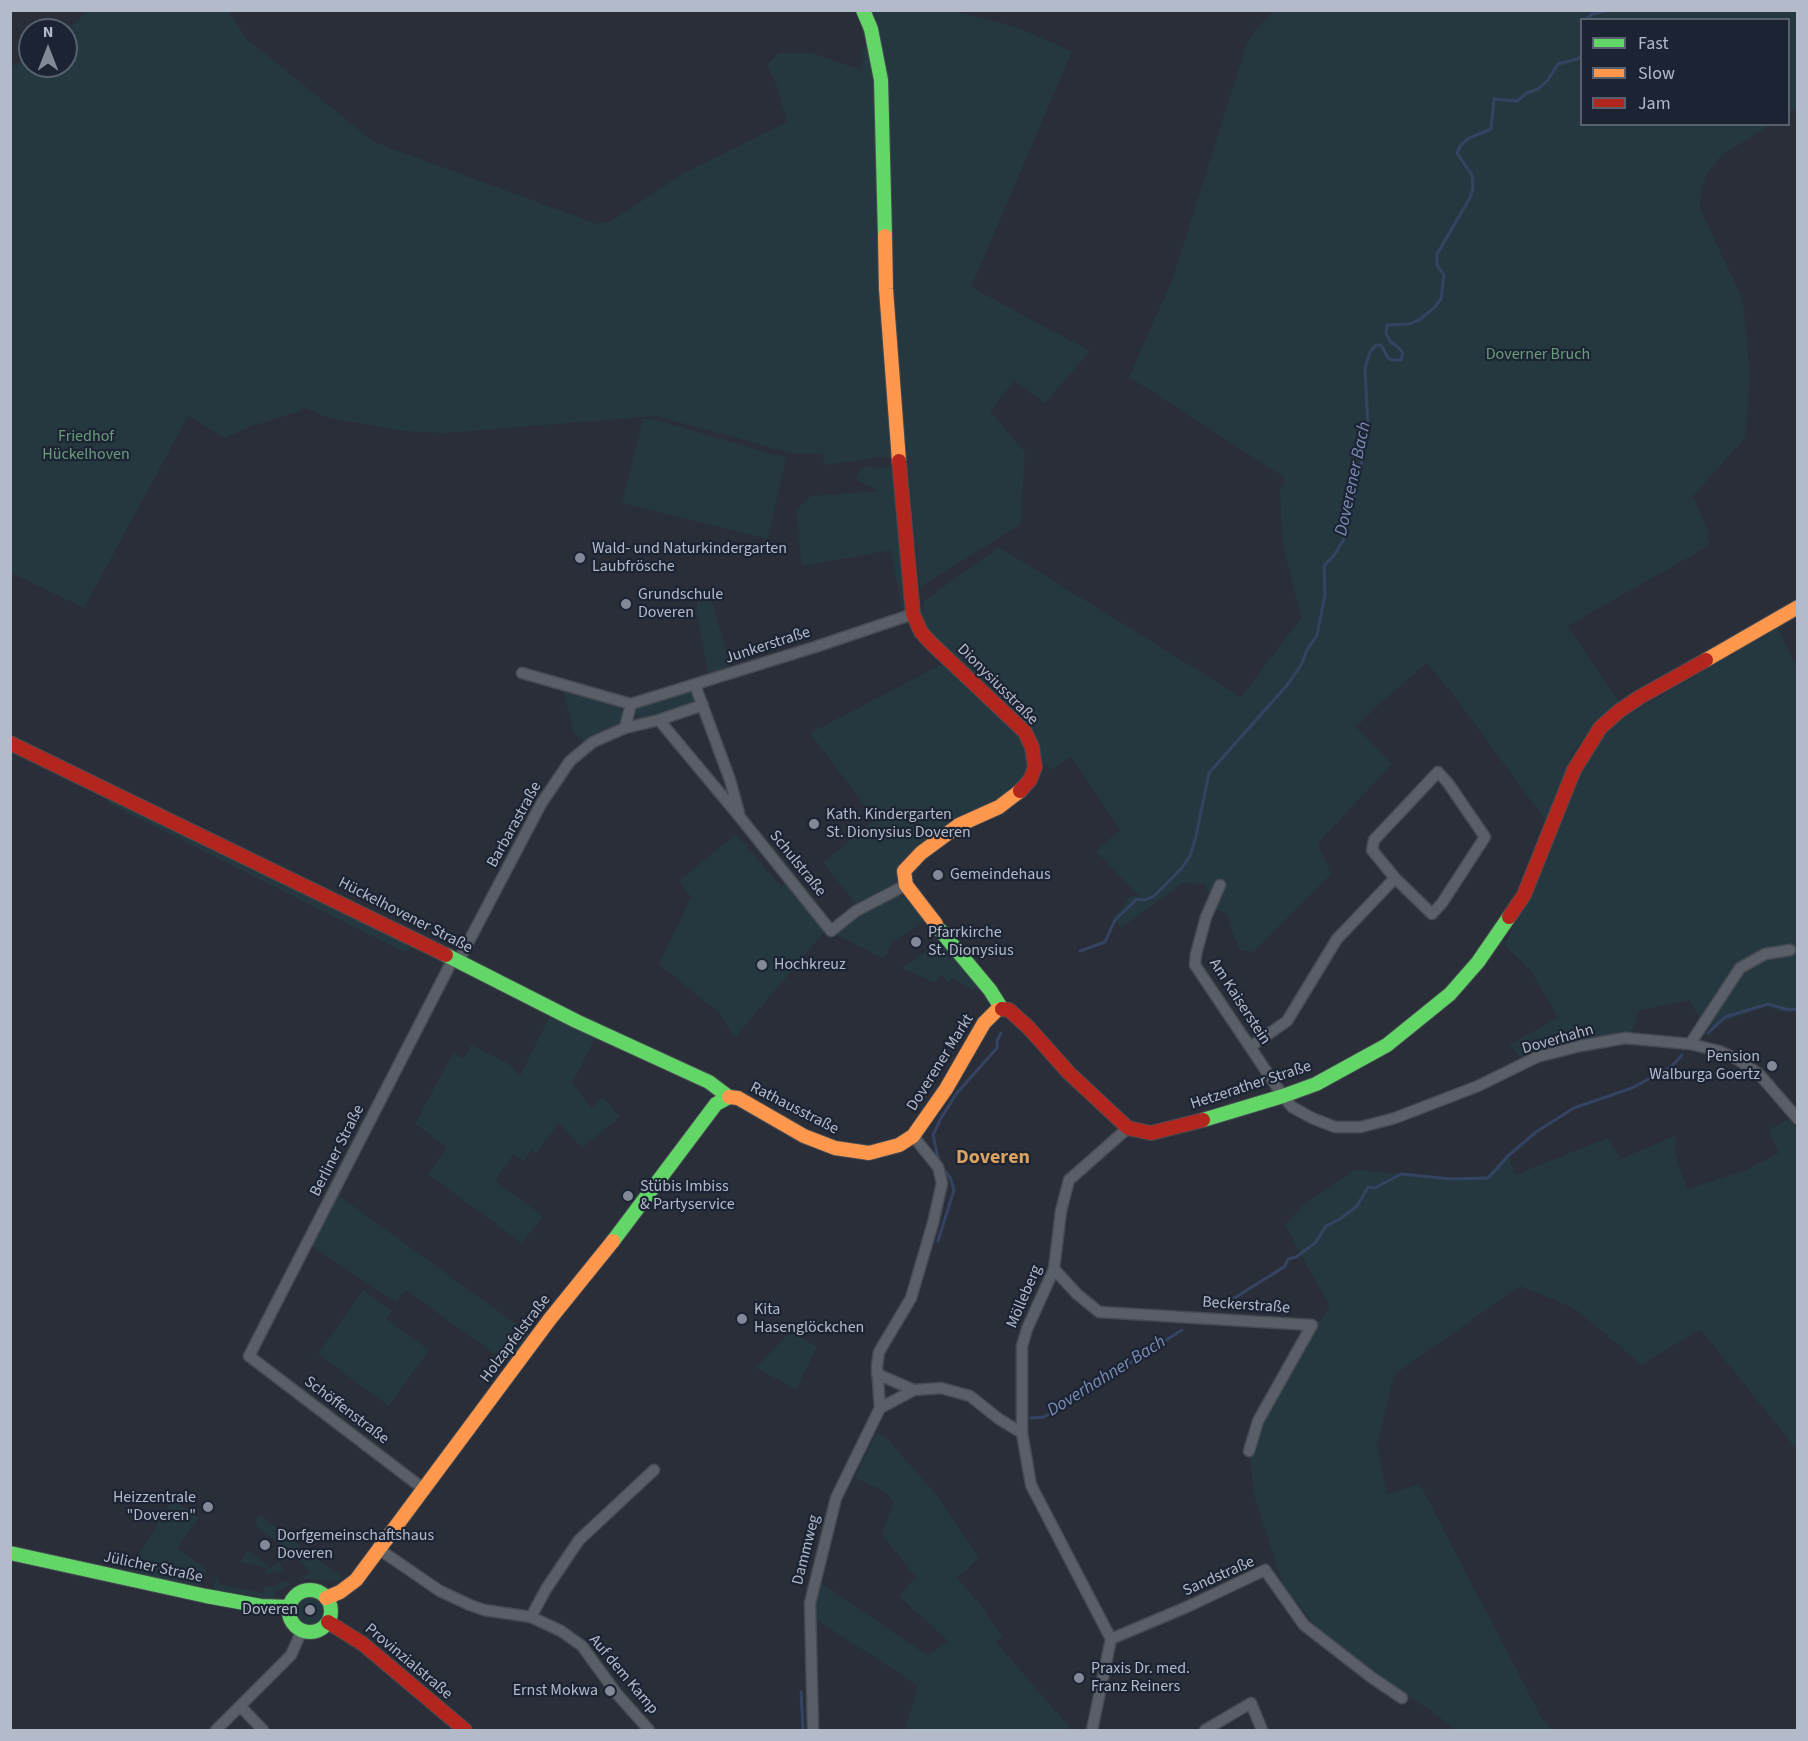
<!DOCTYPE html>
<html>
<head>
<meta charset="utf-8">
<style>
	body { margin:0 }
	#map { position:relative; width:1808px; height:1741px; overflow:hidden; background:#292e39; font-family:"Source Sans 3",sans-serif }
	canvas { display:block }
	.frame { position:absolute; inset:0; border:12px solid #b3baca; pointer-events:none }
	.legend { position:absolute; left:1580px; top:18px; width:210px; height:108px; box-sizing:border-box; background:#1c2434; border:2px solid #586070; margin:0; padding:8px 10px; list-style:none; font-size:18px; color:#b3baca }
	.legend li { display:flex; align-items:center; gap:12px; height:30px }
	.legend b { width:30px; border:2px solid #586070 }
	.north { position:absolute; left:18px; top:18px; width:60px; height:60px; box-sizing:border-box; background:#1c2434; border:2px solid #586070; border-radius:50%; rotate:0deg; font-size:16px; font-weight:700; line-height:24px; text-align:center; color:#b3baca }
	.north::after { content:''; display:block; margin:auto; width:21px; height:27px; background:#838997; clip-path:polygon(50% 0,100% 100%,50% 72%,0 100%) }
</style>
</head>
<body>
<div id="map">
<canvas width="1808" height="1741"></canvas>
<div class="frame"></div>
<ul class="legend">
<li><b style="height:8px;background:#63d668"></b>Fast</li>
<li><b style="height:8px;background:#ff974d"></b>Slow</li>
<li><b style="height:8px;background:#b3261e"></b>Jam</li>
</ul>
<div class="north">N</div>
</div>
<script>
const ctx = document.querySelector('canvas').getContext('2d');
ctx.lineJoin = 'round';
function fill(path, color) { ctx.fillStyle = color; ctx.fill(path, 'evenodd'); }
const poly = rows => new Path2D(rows.map(r => 'M' + r).join(''));
function trace(path, color, width, dash) { ctx.strokeStyle = color; ctx.lineWidth = width; ctx.lineCap = dash ? 'butt' : 'round'; ctx.setLineDash(dash || []); ctx.stroke(path); }
function write(font, color, halo, rows, align = 'center') {
  ctx.font = font + ' "Source Sans 3",sans-serif'; ctx.lineWidth = 4.5; ctx.setLineDash([]); ctx.textBaseline = 'middle'; ctx.strokeStyle = halo; ctx.fillStyle = color; for (const [text, x, y, turn = 0] of rows) {
    ctx.save(); ctx.translate(x, y); ctx.rotate((+turn || 0) * Math.PI / 180); ctx.textAlign = isNaN(turn) ? turn : align; if (halo) ctx.strokeText(text, 0, 0); ctx.fillText(text, 0, 0); ctx.restore();
  }
}
const green = poly([
	[87,11,228,11,247,39,374,142,597,224,610,222,686,172,787,122,777,86,767,64,779,53,811,53,861,70,864,47,868,47,855,11,859,11,865,27,876,81,907,612,902,608,891,550,802,566,796,510,811,496,880,491,856,480,858,473,864,467,892,468,892,458,879,457,825,465,822,454,791,453,657,416,443,433,404,431,330,418,303,408,300,411,249,427,225,438,188,416,84,608,11,573,10,67,30,58,30,66,66,66,66,32],
	[869,11,954,11,1013,26,1072,51,971,287,1090,351,1045,403,1014,381,990,411,1025,452,1021,524,920,587,890,286,888,232],
	[1274,11,1797,11,1797,108,1789,113,1788,20,1582,20,1582,124,1769,125,1720,157,1706,176,1701,191,1700,208,1743,301,1750,377,1745,438,1693,496,1709,534,1707,536,1710,545,1568,626,1619,702,1589,729,1572,754,1548,824,1455,697,1427,663,1376,707,1356,727,1392,764,1318,843,1331,874,1253,952,1239,950,1226,913,1212,908,1216,886,1209,896,1205,884,1183,883,1121,928,1112,917,1123,908,1130,896,1141,897,1136,893,1096,851,1120,830,1071,757,1050,770,925,629,920,615,925,600,999,547,1241,697,1301,618,1282,540,1280,489,1284,484,1284,477,1129,377,1173,278,1245,49,1254,31],
	[643,419,653,419,786,458,768,539,622,503],
	[708,589,731,667,708,674,696,609,699,596],
	[1778,628,1797,668,1798,947,1796,948,1797,1010,1781,1012,1767,1006,1724,1022,1715,1029,1701,1021,1690,1001,1639,1010,1632,1033,1565,1045,1522,1059,1509,1045,1558,1018,1531,971,1504,945,1528,898,1583,762,1608,727],
	[944,663,1023,736,1032,761,1026,777,1000,802,960,820,899,885,858,906,823,863,875,819,810,733],
	[563,689,619,706,623,713,621,721,615,727,587,743,582,741,574,734],
	[686,693,691,693,694,697,692,704,644,719,637,717,636,712,639,708],
	[107,798,304,895,411,945,406,953,108,803],
	[736,834,781,887,785,883,824,932,735,1038,719,1013,659,964,691,897,679,881],
	[898,895,913,901,927,919,893,942,884,959,833,933,864,912],
	[941,940,982,991,975,988,974,990,951,978,948,983,942,975,935,983,901,968],
	[551,1014,596,1036,572,1083,592,1108,603,1097,620,1117,582,1148,559,1123,536,1153,531,1150,524,1161,513,1155,495,1181,543,1216,522,1243,428,1174,447,1147,415,1124,453,1053,464,1059,471,1045,509,1064,520,1076],
	[1790,1118,1798,1131,1797,1450,1700,1329,1642,1365,1574,1308,1520,1286,1394,1375,1377,1446,1387,1494,1420,1484,1542,1719,1553,1730,1453,1730,1449,1724,1326,1637,1284,1588,1254,1495,1249,1451,1301,1344,1330,1307,1285,1225,1304,1204,1354,1170,1452,1178,1487,1176,1508,1153,1515,1175,1607,1138,1621,1159,1676,1135,1675,1154,1687,1189,1742,1172,1779,1153,1768,1130],
	[338,1195,530,1334,508,1364,406,1290,396,1302,312,1246],
	[363,1290,392,1311,387,1319,429,1350,389,1406,318,1354],
	[791,1331,817,1347,796,1389,756,1368],
	[877,1432,889,1441,940,1499,979,1558,957,1578,987,1612,986,1614,1003,1636,996,1642,1072,1730,905,1730,918,1686,814,1618,815,1603,820,1582,928,1656,948,1641,899,1596,916,1577,882,1535,893,1503,886,1492,855,1478],
	[173,1499,199,1518,177,1548,206,1569,203,1583,197,1589,127,1574],
	[260,1515,325,1565,343,1577,336,1582,329,1580,304,1579,302,1576,311,1573,306,1567,297,1559,282,1561,277,1554,282,1546,259,1529,255,1522],
	[248,1551,271,1568,279,1560,283,1570,266,1575,267,1568,240,1562],
	[216,1577,219,1578,219,1584,261,1593,265,1587,270,1587,284,1581,291,1584,277,1591,274,1595,274,1599,259,1599,216,1591,214,1586],
	'296 1610a14 14 0 1 1 28 0a14 14 0 1 1-28 0Z'
]);
const stream = poly([
	[1585,20,1592,14,1609,10],
	[1080,951,1105,942,1115,920,1137,899,1144,900,1153,897,1181,869,1190,856,1196,836,1209,773,1288,684,1301,665,1307,650,1317,635,1325,595,1324,566,1335,554,1344,539,1345,522,1356,492,1368,427,1365,368,1370,352,1376,345,1381,345,1388,358,1392,360,1401,360,1403,353,1399,348,1390,341,1386,334,1387,325,1409,324,1419,320,1434,308,1441,299,1444,275,1437,265,1437,254,1470,198,1473,188,1472,175,1457,153,1461,145,1469,138,1491,129,1494,99,1517,101,1527,93,1538,89,1547,81,1558,64,1577,59,1582,56],
	[1708,1033,1725,1017,1768,1004,1789,1010,1798,1009],
	[939,1162,933,1135,941,1118,957,1093,997,1048,997,1041,1001,1033],
	[938,1241,954,1190,950,1177,942,1168],
	[1220,1307,1276,1272,1285,1266,1288,1259,1296,1257,1315,1243,1326,1226,1340,1219,1357,1206,1368,1187,1375,1188,1401,1174,1452,1179,1488,1178,1508,1156,1536,1132,1574,1108,1632,1088,1671,1067,1682,1055],
	[1031,1418,1044,1417,1182,1330],
	[801,1692,803,1730]
]);
const street = poly([
	[522,673,631,704],
	[695,685,730,780,739,813],
	[631,704,815,647,913,614],
	[659,720,739,816,831,931,856,911,906,885],
	[625,728,631,704],
	[1438,772,1448,783,1485,837,1442,903,1432,914,1395,878,1372,850,1374,840,1438,772],
	[1220,885,1206,917,1196,954,1195,965,1283,1096,1292,1107,1312,1118,1335,1127,1361,1127,1395,1118,1478,1086,1537,1057,1580,1046,1625,1038,1690,1044,1719,1051,1737,1059,1759,1074,1798,1119],
	[458,962,541,804,570,761,593,742,625,728,659,720,703,705],
	[1690,1044,1740,968,1765,954,1790,950],
	[1250,1047,1287,1021,1337,939,1395,878],
	[1054,1269,1077,1294,1099,1312,1312,1325,1258,1421,1249,1451],
	[877,1374,914,1390],
	[880,1408,877,1366,879,1352,911,1298,933,1223,942,1183,938,1167,913,1136],
	[425,1490,249,1356,453,959],
	[380,1550,440,1591,470,1605,484,1610,531,1617,561,1631,582,1646,617,1694,649,1730],
	[531,1617,546,1589,579,1540,654,1470],
	[1111,1639,1189,1606,1265,1570,1304,1625,1371,1677,1402,1698],
	[240,1706,263,1730],
	[216,1730,291,1655,302,1630],
	[813,1730,810,1603,836,1498,880,1408,914,1390,941,1388,970,1396,999,1419,1022,1433],
	[1092,1730,1111,1639,1031,1485,1022,1433,1022,1346,1027,1329,1054,1269,1061,1211,1069,1180,1128,1128],
	[1205,1730,1251,1703,1262,1730]
]);
const fast = poly([
	[863,10,871,29,881,80,885,236],
	[940,930,990,990,1002,1009],
	[446,955,576,1021,709,1082,729,1097],
	[1203,1120,1283,1096,1316,1084,1387,1045,1450,994,1478,962,1509,917],
	[613,1241,716,1104,729,1097],
	[10,1553,206,1596,261,1606,290,1607],
	'289 1611a21 21 0 1 1 42 0a21 21 0 1 1-42 0Z'
]);
const slow = poly([
	[885,236,886,289,899,461],
	[1706,660,1798,607],
	[936,924,906,885,904,871,921,853,959,825,999,807,1020,791],
	[729,1097,738,1098,804,1136,835,1148,869,1153,899,1145,913,1136,946,1089,984,1023,997,1010,1002,1009],
	[326,1598,340,1592,356,1580,550,1319,613,1241]
]);
const jam = poly([
	[899,461,913,614,921,632,930,642,1025,732,1032,747,1035,767,1030,780,1020,791],
	[10,743,446,955],
	[1509,917,1524,895,1574,770,1600,728,1619,711,1640,697,1706,660],
	[1002,1009,1009,1010,1028,1027,1069,1073,1128,1128,1151,1133,1203,1120],
	[328,1622,363,1644,465,1730]
]);
const markers = [
	[580,558,6,"#838997"],
	[626,604,6,"#838997"],
	[814,824,6,"#838997"],
	[938,875,6,"#838997"],
	[916,942,6,"#838997"],
	[762,965,6,"#838997"],
	[1772,1066,6,"#838997"],
	[628,1196,6,"#838997"],
	[742,1319,6,"#838997"],
	[208,1507,6,"#838997"],
	[265,1545,6,"#838997"],
	[310,1610,6,"#838997"],
	[1079,1678,6,"#838997"],
	[610,1691,6,"#838997"]
];
const parkNames = [
	["Doverner Bruch",1538,355],
	["Friedhof",86,437],
	["Hückelhoven",86,455]
];
const poiNames = [
	["Wald- und Naturkindergarten",592,549],
	["Laubfrösche",592,567],
	["Grundschule",638,595],
	["Doveren",638,613],
	["Kath. Kindergarten",826,815],
	["St. Dionysius Doveren",826,833],
	["Gemeindehaus",950,875],
	["Pfarrkirche",928,933],
	["St. Dionysius",928,951],
	["Hochkreuz",774,965],
	["Pension",1760,1057,"right"],
	["Walburga Goertz",1760,1075,"right"],
	["Stübis Imbiss",640,1187],
	["& Partyservice",640,1205],
	["Kita",754,1310],
	["Hasenglöckchen",754,1328],
	["Heizzentrale",196,1498,"right"],
	["\"Doveren\"",196,1516,"right"],
	["Dorfgemeinschaftshaus",277,1536],
	["Doveren",277,1554],
	["Doveren",298,1610,"right"],
	["Praxis Dr. med.",1091,1669],
	["Franz Reiners",1091,1687],
	["Ernst Mokwa",598,1691,"right"]
];
const streetNames = [
	["Junkerstraße",768,646,-18],
	["Dionysiusstraße",997,685,45],
	["Barbarastraße",515,825,-61],
	["Schulstraße",797,864,51],
	["Hückelhovener Straße",405,916,27],
	["Am Kaiserstein",1239,1002,57],
	["Doverhahn",1558,1040,-16],
	["Doverener Markt",941,1063,-58],
	["Hetzerather Straße",1251,1086,-18],
	["Rathausstraße",794,1109,27],
	["Berliner Straße",338,1151,-63],
	["Mölleberg",1025,1297,-67],
	["Beckerstraße",1246,1306,4],
	["Holzapfelstraße",516,1339,-53],
	["Schöffenstraße",346,1411,37],
	["Dammweg",807,1550,-76],
	["Jülicher Straße",153,1568,12],
	["Sandstraße",1219,1577,-24],
	["Provinzialstraße",408,1662,40],
	["Auf dem Kamp",623,1675,50]
];
const waterNames = [
	["Doverener Bach",1354,479,-78],
	["Doverhahner Bach",1107,1377,-32]
];
const quarterNames = [
	["Doveren",993,1159]
];
fill(green, '#26383f');
trace(stream, '#354363', 3);
trace(street, '#464a52', 13);
trace(fast, '#464a52', 16);
trace(slow, '#464a52', 16);
trace(jam, '#464a52', 16);
trace(street, '#5a5e66', 10);
trace(fast, '#63d668', 14);
trace(slow, '#ff974d', 14);
trace(jam, '#b3261e', 14);
for (const [x, y, r, color] of markers) { const dot = new Path2D(); dot.arc(x, y, r, 0, 2 * Math.PI); ctx.fillStyle = color; ctx.fill(dot); trace(dot, '#1c2434', 2); }
write('16px', '#699c7b', '#1c2434', parkNames);
write('16px', '#b3baca', '#1c2434', poiNames, 'left');
write('16px', '#b3baca', '#1c2434', streetNames);
write('italic 18px', '#7a8cb3', '#1c2434', waterNames);
write('bold 20px', '#daa25e', '#1c2434', quarterNames);
</script>
</body>
</html>
